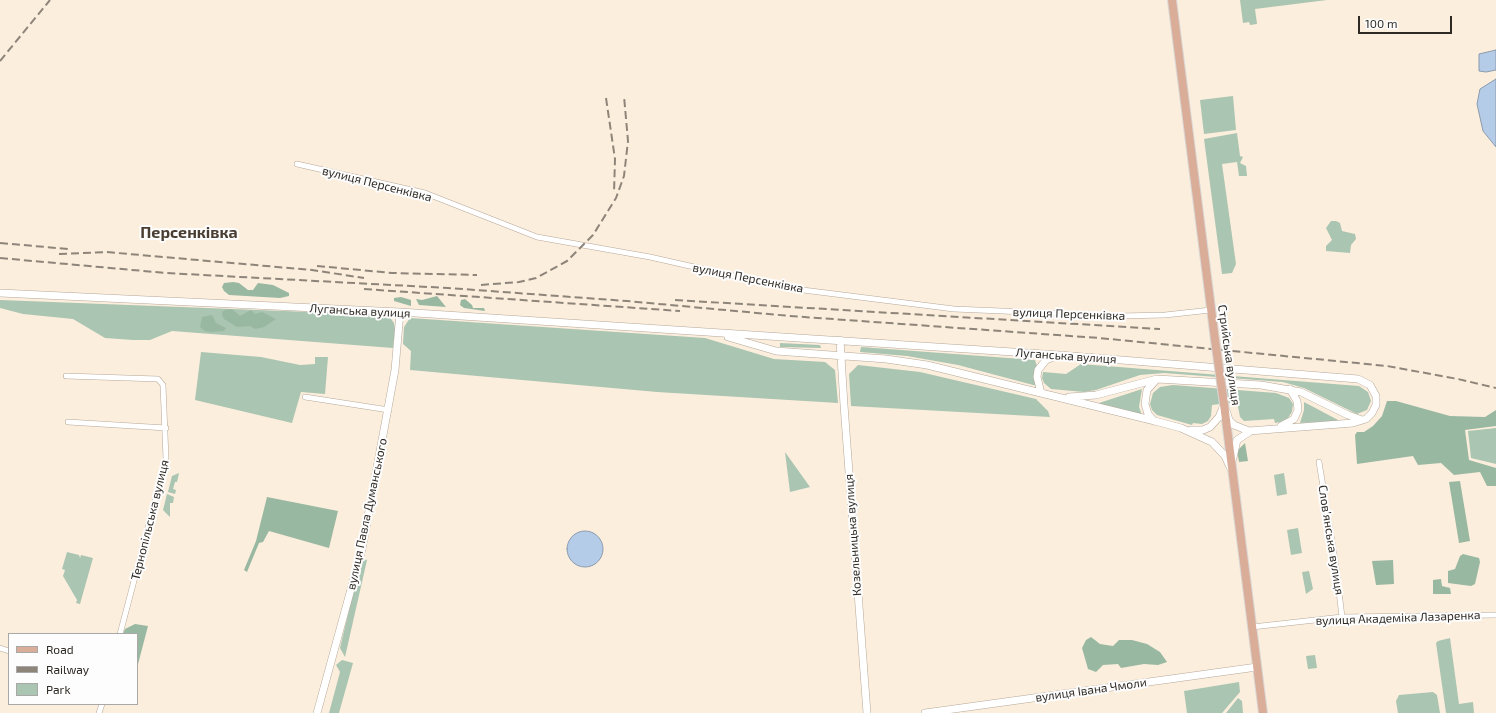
<!DOCTYPE html>
<html>
<head>
<meta charset="utf-8">
<style>
	body { margin:0 }
	#map { position:relative; width:1496px; height:713px; overflow:hidden; background:#fceedd; font-family:"Exo 2",sans-serif }
	canvas { display:block }
	.legend { position:absolute; left:8px; top:633px; width:130px; height:72px; box-sizing:border-box; background:#fdfdfd; border:1px solid #aaa8a6; margin:0; padding:5px 7px; list-style:none; font-size:12px; color:#2e2923 }
	.legend li { display:flex; align-items:center; gap:8px; height:20px }
	.legend b { width:20px; border:1px solid #aaa8a6 }
	.scale { position:absolute; left:1358px; top:16px; width:94px; height:18px; box-sizing:border-box; border:2px solid #2e2923; border-top:0; padding-left:5px; font-size:12px; line-height:14px; white-space:nowrap; color:#2e2923; -webkit-text-stroke:3px #fdfdfd; paint-order:stroke }
</style>
</head>
<body>
<div id="map">
<canvas width="1496" height="713"></canvas>
<ul class="legend">
<li><b style="height:5px;background:#daad99"></b>Road</li>
<li><b style="height:5px;background:#8e857a"></b>Railway</li>
<li><b style="height:11px;background:#aac5b1"></b>Park</li>
</ul>
<div class="scale">100 m</div>
</div>
<script>
const ctx = document.querySelector('canvas').getContext('2d');
ctx.lineJoin = 'round';
function fill(path, color) { ctx.fillStyle = color; ctx.fill(path, 'evenodd'); }
const poly = rows => new Path2D(rows.map(r => 'M' + r).join(''));
function trace(path, color, width, dash) { ctx.strokeStyle = color; ctx.lineWidth = width; ctx.lineCap = dash ? 'butt' : 'round'; ctx.setLineDash(dash || []); ctx.stroke(path); }
function write(font, color, halo, rows, align = 'center') {
  ctx.font = font + ' "Exo 2",sans-serif'; ctx.lineWidth = 4; ctx.setLineDash([]); ctx.textBaseline = 'middle'; ctx.strokeStyle = halo; ctx.fillStyle = color; for (const [text, x, y, turn = 0] of rows) {
    ctx.save(); ctx.translate(x, y); ctx.rotate((+turn || 0) * Math.PI / 180); ctx.textAlign = isNaN(turn) ? turn : align; if (halo) ctx.strokeText(text, 0, 0); ctx.fillText(text, 0, 0); ctx.restore();
  }
}
const green = poly([
	[1240,0,1327,0,1255,9,1257,24,1250,25,1249,22,1243,23],
	[1233,96,1236,130,1204,134,1200,100],
	[1237,133,1240,156,1243,157,1240,163,1246,166,1247,176,1239,176,1237,162,1222,164,1236,264,1232,273,1222,274,1204,139],
	[1331,221,1336,221,1340,223,1342,231,1355,234,1356,239,1351,245,1350,253,1326,251,1326,246,1332,240,1326,228],
	[0,300,388,315,394,323,395,330,393,348,172,331,150,340,133,340,105,338,73,319,23,314,0,308],
	[410,318,705,338,774,359,825,362,835,370,838,403,657,392,410,370,411,351,403,344,404,327],
	[780,343,820,345,821,348,780,347],
	[861,347,1035,360,1037,366,1037,386,958,365,907,356,860,352],
	[201,352,261,357,300,365,315,364,315,357,328,357,325,394,301,392,292,423,195,400],
	[1081,364,1359,386,1368,392,1371,401,1367,410,1357,414,1304,388,1283,382,1164,373,1140,375,1096,390,1084,392,1051,389,1044,383,1042,378,1043,372,1066,374],
	[858,365,920,372,1036,399,1048,411,1050,417,851,406,849,374],
	[1173,385,1276,393,1289,398,1293,404,1292,412,1288,418,1280,422,1275,423,1274,419,1244,421,1240,417,1237,402,1212,405,1211,416,1208,421,1202,424,1193,423,1192,425,1157,415,1152,410,1150,404,1153,393,1160,387],
	[1142,389,1139,407,1142,415,1096,404],
	[1304,402,1340,421,1300,423,1304,410],
	[1496,428,1496,464,1471,458,1468,431],
	[785,452,810,487,790,492],
	[179,473,177,482,175,482,173,489,176,490,175,494,168,492,172,476],
	[1284,473,1287,494,1277,496,1274,475],
	[167,494,174,497,173,503,170,503,170,517,163,510],
	[1298,528,1302,553,1291,555,1287,530],
	[67,552,79,555,80,558,81,555,93,558,80,604,76,603,77,600,63,576,65,570,62,569],
	[364,559,367,560,345,657,340,648,361,560],
	[1309,571,1313,589,1306,594,1302,572],
	[1450,638,1459,704,1473,702,1474,713,1446,713,1436,643,1438,641],
	[1315,655,1317,668,1308,669,1306,656],
	[342,660,353,663,339,713,329,713,340,672,336,665],
	[1239,682,1240,692,1222,713,1187,713,1184,691],
	[1433,692,1437,695,1440,713,1398,713,1396,701,1399,695],
	[1238,698,1242,701,1243,713,1226,713]
]);
const forest = poly([
	[233,282,239,283,248,290,253,290,258,283,273,285,289,293,289,296,280,298,229,295,224,291,222,287,224,283],
	[437,296,446,307,419,305,416,299,422,300],
	[401,297,411,300,411,306,394,301,394,298],
	[465,299,472,305,473,308,484,308,485,311,464,308,460,305,461,300],
	[232,309,240,316,251,310,255,314,262,312,276,319,264,327,255,329,250,326,237,327,224,319,222,315,222,312,225,310],
	[212,315,216,323,226,328,224,331,211,332,205,331,200,327,202,317],
	[1387,401,1396,401,1450,416,1485,417,1496,410,1496,426,1465,430,1469,460,1496,468,1496,486,1487,486,1480,472,1454,475,1441,463,1418,465,1413,456,1357,464,1355,435,1357,432,1364,432,1373,426,1382,416],
	[1245,443,1248,461,1239,462,1237,451],
	[1460,481,1470,541,1459,543,1449,482],
	[267,497,338,511,329,548,269,531,263,542,259,543,247,572,244,570,256,541],
	[1463,554,1479,558,1480,562,1475,584,1471,586,1448,583,1448,571,1455,569,1460,556],
	[1393,560,1394,584,1376,585,1372,561],
	[1441,579,1442,586,1450,588,1451,594,1433,594,1433,580],
	[135,624,148,626,137,668,137,634,123,634,125,629],
	[1091,637,1100,644,1113,646,1119,640,1132,640,1147,644,1160,652,1167,662,1158,665,1144,664,1121,668,1118,664,1103,665,1096,672,1088,669,1082,648,1086,640]
]);
const water = poly([
	[1496,50,1496,70,1486,72,1479,71,1479,54,1496,50],
	[1496,79,1496,147,1483,131,1477,104,1480,89,1496,79],
	'567 549a18 18 0 1 1 36 0a18 18 0 1 1-36 0Z'
]);
const street = poly([
	[297,164,425,193,537,237,650,257,787,288,954,309,1120,316,1165,315,1211,310],
	[66,376,158,379,163,385,166,459,120,634],
	[305,397,389,410],
	[68,422,166,428],
	[1319,462,1336,566,1342,617],
	[1252,627,1342,617,1496,615],
	[0,648,9,651],
	[99,713,102,704]
]);
const secondary = poly([
	[0,293,400,312,1059,355,1358,379,1370,385,1376,396,1376,405,1372,413,1366,419,1353,423,1249,431,1234,425,1229,420,1227,413],
	[728,337,776,351,886,359,927,365,1155,421,1181,428,1212,442,1225,456,1230,467],
	[840,340,844,405,867,713],
	[1041,393,1037,377,1038,370,1046,360,1056,356],
	[1069,397,1096,395,1157,379,1261,385,1301,392,1348,415,1362,420],
	[1154,421,1148,414,1145,404,1147,390,1156,380],
	[1281,426,1294,419,1298,410,1297,401,1290,389],
	[1191,430,1203,430,1210,427,1219,417,1224,405],
	[1233,458,1237,440,1251,431],
	[317,713,362,549,395,370,400,312],
	[925,713,1257,667]
]);
const primary = poly([
	[1172,0,1215,340],
	[1224,404,1263,713]
]);
const rail = poly([
	[0,61,50,0],
	[606,98,615,159,614,193],
	[0,243,68,249],
	[59,254,106,252,312,270,364,278],
	[0,258,166,273,448,288,627,301,790,316,1099,338,1387,366,1458,379,1496,388],
	[317,266,392,273,477,275],
	[481,285,519,282,536,278,567,261,593,235,616,198,624,176,628,141,624,96],
	[364,289,680,311],
	[675,300,1160,329]
]);
const primaryBridge = poly([
	[1215,340,1224,404]
]);
const streetNames = [
	["вулиця Персенківка",377,184,14],
	["вулиця Персенківка",748,278,11],
	["Луганська вулиця",360,311,3],
	["вулиця Персенківка",1069,314,2],
	["Стрийська вулиця",1229,355,82],
	["Луганська вулиця",1066,356,4],
	["вулиця Павла Думанського",367,514,-78],
	["Тернопільська вулиця",150,520,-76],
	["Козельницька вулиця",853,535,-94],
	["Словʼянська вулиця",1331,540,81],
	["вулиця Академіка Лазаренка",1398,618,-2],
	["вулиця Івана Чмоли",1091,690,-8]
];
const districtNames = [
	["Персенківка",189,233]
];
fill(green, '#aac5b1');
fill(forest, '#99b8a1');
fill(water, '#b4cce7');
trace(water, '#8c9bac', 1);
trace(street, '#b5a899', 6);
trace(secondary, '#b5a899', 8);
trace(primary, '#d9d8d7', 10);
trace(street, '#fff', 5);
trace(secondary, '#fff', 7);
trace(primary, '#daad99', 8);
trace(rail, '#8e857a', 2, [8, 4]);
trace(primaryBridge, '#d9d8d7', 10, []);
trace(primaryBridge, '#daad99', 8);
write('12px', '#2e2923', '#fdfdfd', streetNames);
write('bold 16px', '#493e31', '#fdfdfd', districtNames);
</script>
</body>
</html>
